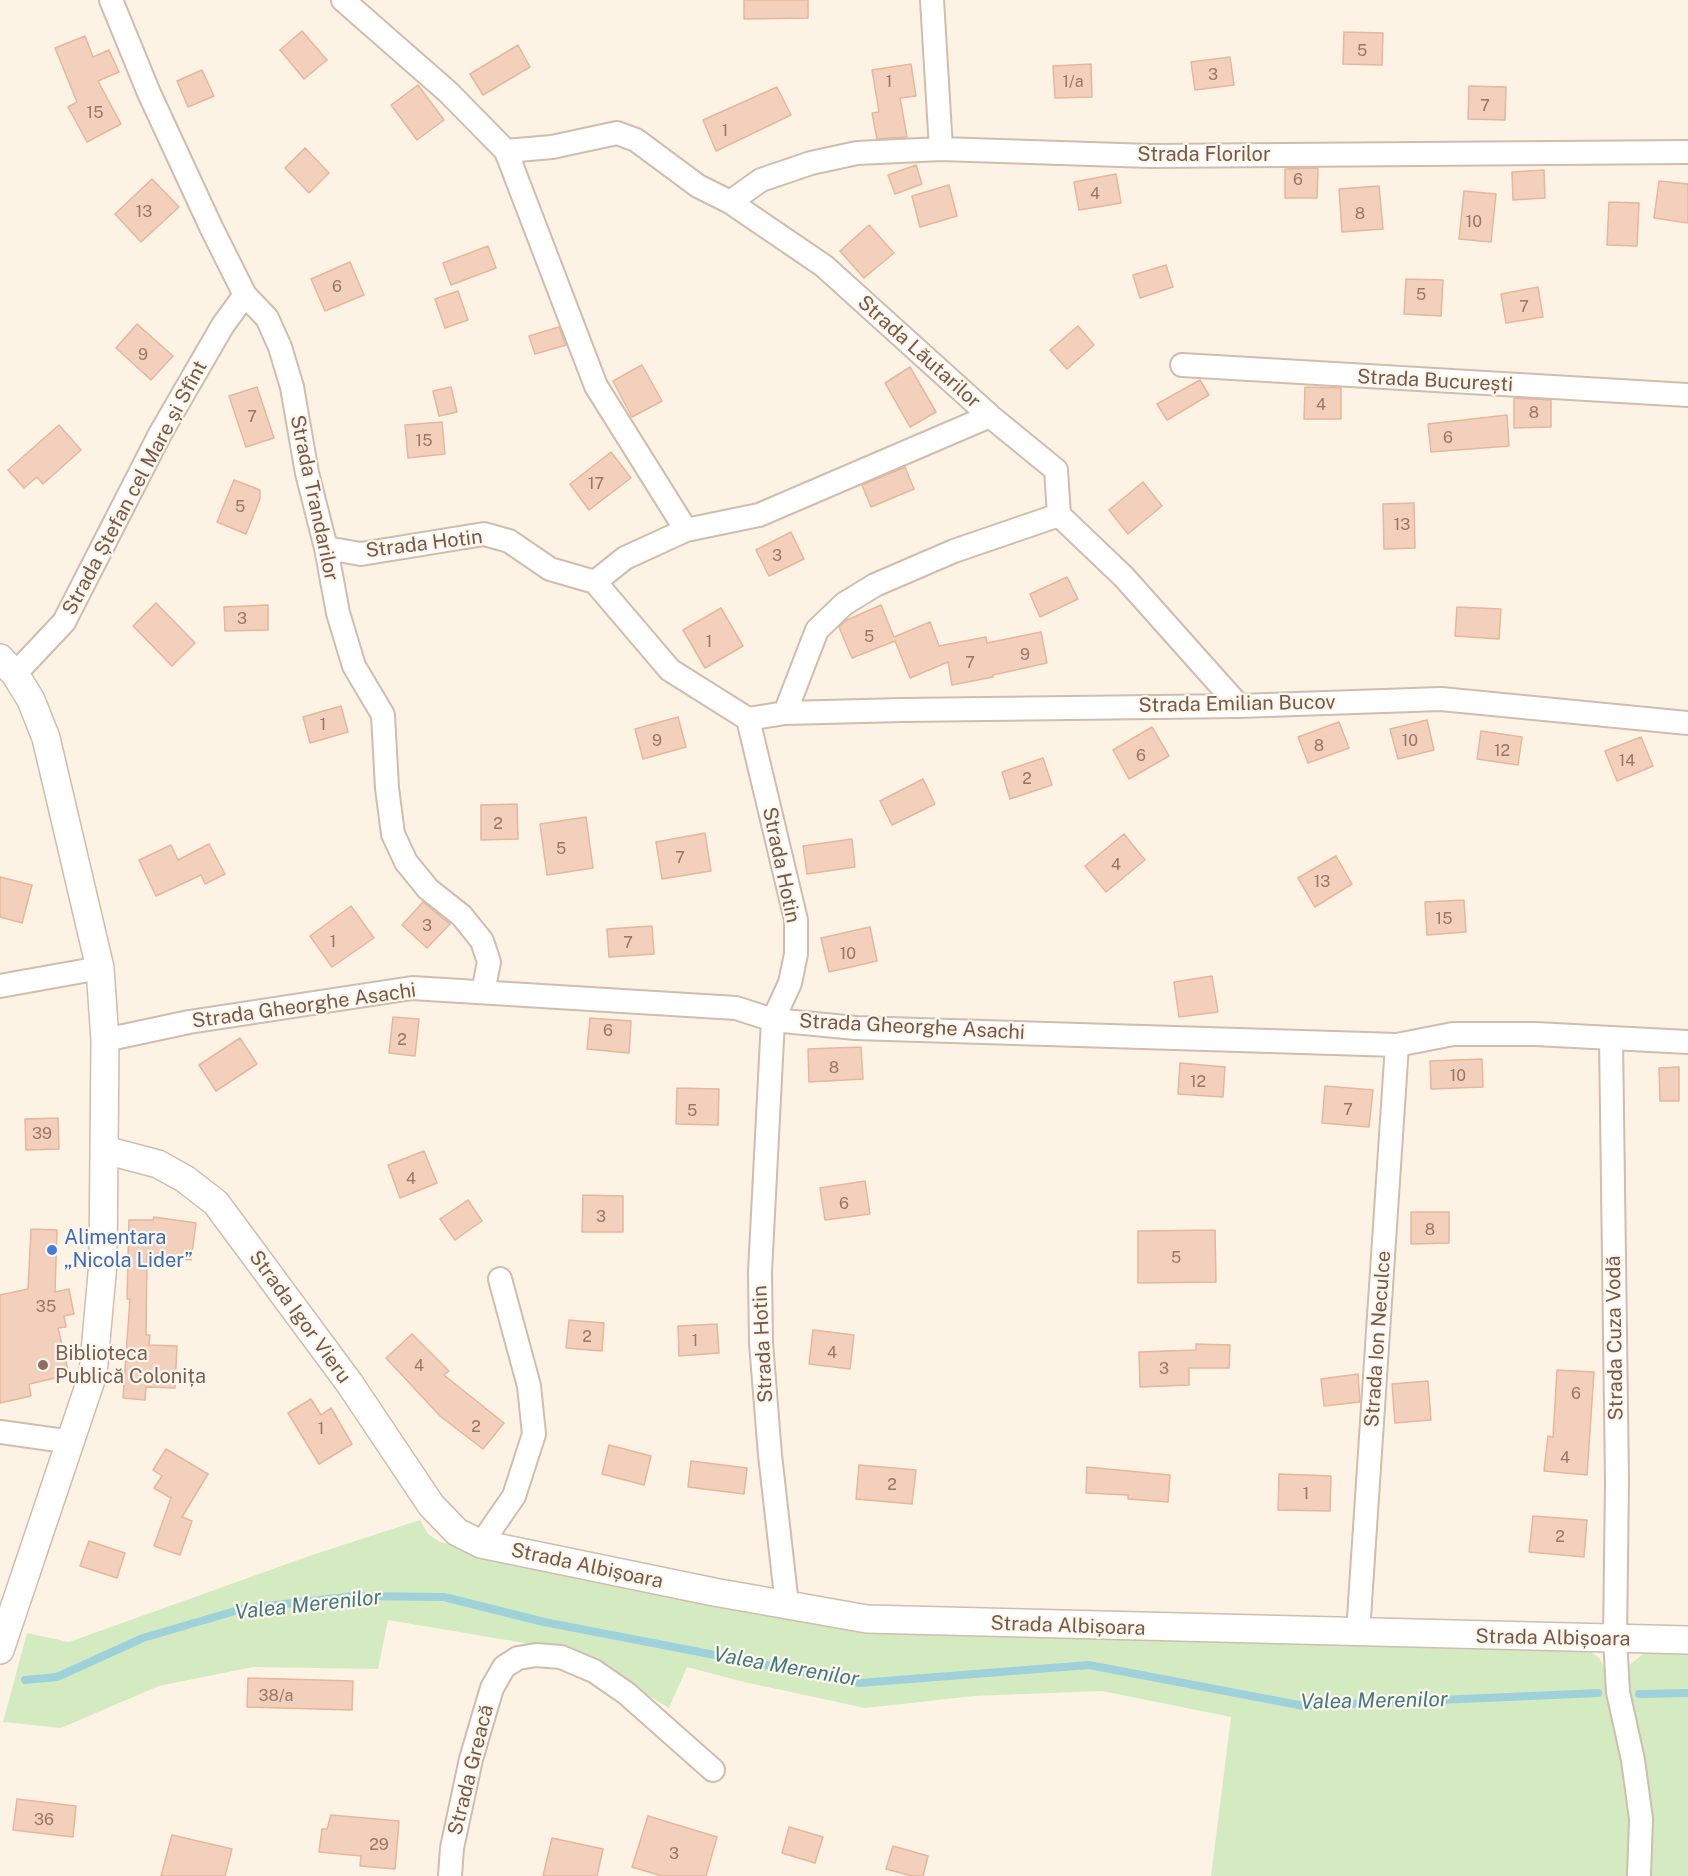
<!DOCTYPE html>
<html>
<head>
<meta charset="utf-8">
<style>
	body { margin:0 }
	canvas { display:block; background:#fdf3e4 }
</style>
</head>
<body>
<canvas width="1688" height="1876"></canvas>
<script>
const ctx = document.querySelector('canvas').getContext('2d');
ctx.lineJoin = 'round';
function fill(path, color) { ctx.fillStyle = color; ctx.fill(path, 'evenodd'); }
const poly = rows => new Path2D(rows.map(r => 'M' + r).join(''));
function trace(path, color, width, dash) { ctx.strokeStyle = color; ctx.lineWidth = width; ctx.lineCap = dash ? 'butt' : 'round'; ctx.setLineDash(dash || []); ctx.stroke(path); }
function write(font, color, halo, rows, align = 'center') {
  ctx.font = font + ' "Public Sans",sans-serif'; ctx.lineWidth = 4.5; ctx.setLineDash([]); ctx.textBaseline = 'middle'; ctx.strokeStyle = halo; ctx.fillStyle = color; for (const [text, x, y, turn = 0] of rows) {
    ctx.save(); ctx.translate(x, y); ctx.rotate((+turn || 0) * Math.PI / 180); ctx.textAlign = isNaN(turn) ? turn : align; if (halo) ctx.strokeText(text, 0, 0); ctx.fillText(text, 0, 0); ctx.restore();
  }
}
const green = poly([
	[420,1520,428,1534,440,1542,486,1554,840,1627,1587,1649,1599,1658,1607,1672,1631,1826,1632,1876,1211,1876,1231,1717,1102,1691,974,1696,865,1708,744,1682,687,1667,669,1708,603,1668,560,1649,388,1620,378,1669,253,1667,159,1686,61,1728,3,1722,27,1633,69,1642,312,1555],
	[1647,1651,1688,1652,1688,1876,1649,1876,1651,1847,1649,1807,1630,1708,1628,1666]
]);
const stream = poly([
	[25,1680,57,1677,143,1638,242,1609,354,1596,444,1597,544,1622,860,1683,1089,1665,1304,1706,1598,1693],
	[1639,1694,1688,1693]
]);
const building = poly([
	[744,0,808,0,808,18,744,19,744,0],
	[302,31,327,60,304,79,280,50,302,31],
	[1344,32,1383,33,1382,65,1343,64,1344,32],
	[85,36,93,57,109,50,119,72,98,81,121,124,87,142,68,107,77,102,55,48,85,36],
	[518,45,530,67,483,95,470,74,518,45],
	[1230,57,1234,85,1195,90,1191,62,1230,57],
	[911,64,916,96,900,98,907,137,877,139,872,113,879,112,872,70,911,64],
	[1091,64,1092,97,1055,98,1053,66,1091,64],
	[202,70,214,96,188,107,177,81,202,70],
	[418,85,444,120,417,140,391,105,418,85],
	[1469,86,1506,87,1505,120,1468,119,1469,86],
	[777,87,791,115,716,151,703,120,777,87],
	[305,148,329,173,309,193,285,168,305,148],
	[916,165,922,184,895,194,888,175,916,165],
	[1318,168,1317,198,1285,198,1285,169,1318,168],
	[1544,170,1545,198,1513,200,1512,172,1544,170],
	[1116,174,1121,203,1079,210,1074,182,1116,174],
	[152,179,179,207,141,242,115,214,152,179],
	[1659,181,1688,184,1688,223,1654,218,1659,181],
	[949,185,957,216,920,227,912,196,949,185],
	[1379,186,1383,229,1342,232,1339,189,1379,186],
	[1464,191,1496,194,1491,242,1459,239,1464,191],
	[1609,202,1639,203,1637,246,1607,245,1609,202],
	[869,225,894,253,864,278,840,251,869,225],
	[488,246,496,268,451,285,443,263,488,246],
	[350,262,364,295,325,311,311,279,350,262],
	[1166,265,1173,287,1140,298,1133,275,1166,265],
	[1406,279,1443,280,1441,316,1404,314,1406,279],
	[1538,287,1543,317,1506,323,1501,294,1538,287],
	[458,291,468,320,445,328,435,299,458,291],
	[137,324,173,356,151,380,116,348,137,324],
	[1078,326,1094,345,1067,369,1050,350,1078,326],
	[559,327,566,345,535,354,529,336,559,327],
	[642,365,662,401,632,417,613,381,642,365],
	[910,367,936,412,910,427,885,383,910,367],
	[1200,380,1209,395,1167,420,1157,404,1200,380],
	[257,387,274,438,246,447,229,396,257,387],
	[451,387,457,412,439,416,433,391,451,387],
	[1305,387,1341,388,1341,419,1304,419,1305,387],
	[1514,398,1551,400,1551,427,1514,428,1514,398],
	[1507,415,1509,446,1431,452,1428,424,1507,415],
	[442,422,445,454,408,458,405,425,442,422],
	[59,425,81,450,43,484,37,477,24,488,8,470,59,425],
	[611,452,631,478,589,510,570,484,611,452],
	[905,467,914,489,871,507,862,485,905,467],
	[234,480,260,490,260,499,246,534,217,522,234,480],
	[1143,482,1162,506,1128,534,1109,510,1143,482],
	[1414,503,1415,548,1384,549,1383,504,1414,503],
	[791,532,804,559,769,576,756,550,791,532],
	[1067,577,1078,599,1040,617,1030,594,1067,577],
	[156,603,195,643,172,666,133,626,156,603],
	[268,605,268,630,225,631,224,607,268,605],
	[881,605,894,637,930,622,939,646,986,637,987,643,1041,632,1047,663,993,675,993,677,952,685,948,662,910,678,895,641,852,658,839,627,847,620,881,605],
	[1457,607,1501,609,1499,639,1455,636,1457,607],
	[721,608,743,646,705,668,683,630,721,608],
	[341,706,348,732,310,743,303,717,341,706],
	[678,717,686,747,643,759,635,729,678,717],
	[1427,720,1434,750,1398,759,1390,729,1427,720],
	[1339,722,1349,748,1308,763,1298,737,1339,722],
	[1152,727,1169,756,1129,779,1113,750,1152,727],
	[1481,731,1522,737,1518,765,1477,759,1481,731],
	[1641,737,1653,766,1617,781,1605,751,1641,737],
	[1043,758,1052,785,1010,799,1002,772,1043,758],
	[923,779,935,804,892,825,880,801,923,779],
	[517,804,518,839,481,840,481,805,517,804],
	[586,817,593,868,547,875,540,824,586,817],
	[705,833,711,871,662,879,656,842,705,833],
	[1124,834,1145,860,1106,892,1085,866,1124,834],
	[852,839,855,867,807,874,803,846,852,839],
	[209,844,225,874,205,884,201,875,156,896,139,860,171,845,178,860,209,844],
	[1336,856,1352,884,1315,907,1298,878,1336,856],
	[0,877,32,885,22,923,0,917,0,877],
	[1464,900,1466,932,1427,935,1425,902,1464,900],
	[423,902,450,924,427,948,402,925,423,902],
	[351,906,374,938,332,967,310,936,351,906],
	[652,926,654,954,609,957,607,929,652,926],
	[870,927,877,961,829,972,821,938,870,927],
	[1212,976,1218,1012,1179,1017,1174,982,1212,976],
	[393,1017,419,1019,415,1056,389,1053,393,1017],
	[590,1018,631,1021,629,1053,587,1049,590,1018],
	[240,1038,257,1064,216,1091,199,1065,240,1038],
	[861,1047,863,1079,809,1082,808,1049,861,1047],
	[1482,1059,1483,1087,1431,1089,1430,1061,1482,1059],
	[1180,1063,1225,1067,1223,1097,1178,1094,1180,1063],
	[1679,1067,1679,1101,1660,1101,1659,1068,1679,1067],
	[1325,1086,1373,1090,1369,1127,1322,1123,1325,1086],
	[677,1088,719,1089,718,1125,676,1124,677,1088],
	[58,1118,59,1149,26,1150,25,1119,58,1118],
	[424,1151,437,1183,400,1198,388,1165,424,1151],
	[865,1181,870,1214,825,1220,820,1188,865,1181],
	[583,1195,623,1196,623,1232,582,1232,583,1195],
	[468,1200,482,1221,455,1240,440,1219,468,1200],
	[1411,1212,1449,1212,1449,1243,1411,1244,1411,1212],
	[154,1217,196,1223,191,1260,147,1254,146,1335,150,1335,149,1345,177,1346,175,1388,146,1387,145,1400,123,1398,130,1299,127,1299,129,1220,153,1220,154,1217],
	[31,1229,57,1230,55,1292,69,1289,74,1314,64,1316,66,1327,58,1328,69,1375,29,1384,31,1396,0,1403,0,1295,28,1289,31,1229],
	[1215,1230,1216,1282,1138,1283,1138,1231,1215,1230],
	[569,1320,604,1323,602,1351,566,1348,569,1320],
	[717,1324,719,1353,679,1356,678,1326,717,1324],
	[813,1330,854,1335,850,1369,809,1364,813,1330],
	[412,1334,449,1371,444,1375,504,1423,483,1449,440,1416,386,1358,412,1334],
	[1196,1344,1230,1345,1229,1368,1189,1368,1189,1385,1140,1387,1139,1352,1196,1350,1196,1344],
	[1557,1370,1594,1372,1587,1475,1544,1471,1548,1436,1553,1437,1557,1370],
	[1358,1374,1360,1402,1324,1406,1321,1379,1358,1374],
	[1428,1381,1431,1420,1395,1423,1392,1384,1428,1381],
	[311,1399,321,1415,331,1408,352,1444,319,1464,288,1413,311,1399],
	[609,1445,651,1456,644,1485,602,1474,609,1445],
	[166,1449,208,1474,182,1517,192,1521,180,1555,154,1546,171,1498,154,1488,162,1476,153,1470,166,1449],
	[691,1461,747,1468,744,1494,688,1487,691,1461],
	[859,1465,916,1470,912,1504,856,1499,859,1465],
	[1087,1467,1170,1475,1168,1502,1128,1499,1128,1495,1086,1493,1087,1467],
	[1279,1474,1331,1476,1330,1511,1278,1510,1279,1474],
	[1533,1516,1587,1520,1584,1557,1529,1552,1533,1516],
	[89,1541,125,1553,117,1578,80,1566,89,1541],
	[248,1678,353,1681,352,1710,247,1707,248,1678],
	[17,1799,76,1806,73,1837,13,1830,17,1799],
	[331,1815,399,1821,395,1869,360,1866,361,1856,319,1852,322,1829,327,1829,331,1815],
	[648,1816,717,1837,706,1876,662,1876,632,1867,648,1816],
	[789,1827,823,1837,815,1863,782,1853,789,1827],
	[172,1835,232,1849,225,1876,161,1876,172,1835],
	[552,1838,603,1849,597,1876,543,1876,552,1838],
	[893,1846,928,1856,923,1876,912,1876,886,1869,893,1846]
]);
const minor = poly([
	[111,0,149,93,211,227,245,295,267,318,280,347,292,387,307,473,326,548,338,613,354,666,383,715,387,788,393,834,406,862,428,889,462,916,482,941,489,962,483,992],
	[343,0,448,92,506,151,596,386,686,530],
	[932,0,941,149],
	[506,151,552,147,617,133,636,140,698,186,730,202,824,266,990,416,1056,470,1059,515,1124,577,1239,706],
	[730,202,761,180,811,163,857,153,941,149,1150,156,1688,152],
	[1182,365,1688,395],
	[326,548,361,554,484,534,509,541,550,569,595,582,670,670,748,719,796,920,796,954,790,983,773,1020,760,1272,761,1343,770,1455,787,1605],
	[595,582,625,558,686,530,759,515,990,416],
	[15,674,64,622,160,434,223,325,245,295],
	[785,713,817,630,844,604,875,585,954,551,1059,515],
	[748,719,785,713,902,710,1239,706,1441,699,1688,723],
	[0,986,100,968],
	[1611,1038,1617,1481,1615,1639,1618,1692,1633,1760,1641,1819,1639,1876],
	[105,1040,189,1022,412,988,736,1008,773,1020,856,1028,1397,1045,1453,1034,1536,1034,1688,1042],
	[0,1432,72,1442],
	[481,1544,514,1496,534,1434,529,1386,500,1279],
	[1358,1633,1397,1045],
	[450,1876,452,1848,471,1759,492,1688,504,1667,518,1658,536,1655,561,1657,594,1671,626,1693,713,1770]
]);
const tertiary = poly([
	[0,658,15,674,31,700,46,738,100,968,105,1040,103,1263,93,1374,0,1650],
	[105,1150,158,1164,185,1179,216,1203,350,1384,431,1505,457,1532,481,1544,714,1592,867,1619,1688,1640]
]);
const markers = [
	[52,1250,6,"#3f7fe0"],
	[43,1365,6,"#8d6e63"]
];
const numberNames = [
	["5",1362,51],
	["3",1213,75],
	["1",889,82],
	["1/a",1073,82],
	["7",1485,106],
	["15",95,113],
	["1",725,131],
	["6",1298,180],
	["4",1095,194],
	["13",144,212],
	["8",1360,214],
	["10",1474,222],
	["6",337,287],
	["5",1421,295],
	["7",1524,307],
	["9",143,355],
	["4",1321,405],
	["8",1534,413],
	["7",252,417],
	["6",1448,438],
	["15",424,441],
	["17",596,484],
	["5",240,507],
	["13",1402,525],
	["3",777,556],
	["3",242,619],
	["5",869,637],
	["1",709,642],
	["9",1025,655],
	["7",970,663],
	["1",323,725],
	["9",657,741],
	["10",1410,741],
	["8",1319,746],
	["12",1502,751],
	["6",1141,756],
	["14",1627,761],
	["2",1027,779],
	["2",498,824],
	["5",561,849],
	["7",680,858],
	["4",1116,865],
	["13",1322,882],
	["15",1444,919],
	["3",427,926],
	["1",333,942],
	["7",628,943],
	["10",848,954],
	["6",608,1031],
	["2",402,1040],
	["8",834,1068],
	["10",1458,1076],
	["12",1198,1082],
	["7",1348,1110],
	["5",692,1111],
	["39",42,1134],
	["4",411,1179],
	["6",844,1204],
	["3",601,1217],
	["8",1430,1230],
	["5",1176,1258],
	["35",46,1307],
	["2",587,1337],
	["1",695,1341],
	["4",832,1353],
	["4",419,1366],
	["3",1164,1369],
	["6",1576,1394],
	["2",476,1427],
	["1",321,1429],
	["4",1565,1458],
	["2",892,1485],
	["1",1306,1494],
	["2",1560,1537],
	["38/a",276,1696],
	["36",44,1820],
	["29",379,1845],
	["3",674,1854]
];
const streetNames = [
	["Strada Florilor",1204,155],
	["Strada Lăutarilor",919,352,42],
	["Strada București",1435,381,3],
	["Strada Ștefan cel Mare și Sfînt",135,488,-62],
	["Strada Trandarilor",314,498,78],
	["Strada Hotin",424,544,-7],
	["Strada Emilian Bucov",1237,704,-1],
	["Strada Hotin",781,865,78],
	["Strada Gheorghe Asachi",304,1006,-8],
	["Strada Gheorghe Asachi",912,1027,3],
	["Strada Igor Vieru",300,1317,54],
	["Strada Cuza Vodă",1615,1338,-91],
	["Strada Ion Neculce",1378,1339,-86],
	["Strada Hotin",763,1344,-93],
	["Strada Albișoara",587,1566,12],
	["Strada Albișoara",1068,1626,2],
	["Strada Albișoara",1553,1638,1],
	["Strada Greacă",471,1770,-76]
];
const shopNames = [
	["Alimentara",64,1238],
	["„Nicola Lider”",64,1261]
];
const educationNames = [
	["Biblioteca",55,1354],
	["Publică Colonița",55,1377]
];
const waterNames = [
	["Valea Merenilor",308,1605,-6],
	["Valea Merenilor",786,1667,10],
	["Valea Merenilor",1374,1701,-1]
];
fill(green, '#d4ebc2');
trace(stream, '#9ed1da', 8);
fill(building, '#f3d0bb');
trace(building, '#e7b69b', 1.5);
trace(minor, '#d1bcad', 26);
trace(tertiary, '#d1bcad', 30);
trace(minor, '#fff', 22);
trace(tertiary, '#fff', 27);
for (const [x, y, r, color] of markers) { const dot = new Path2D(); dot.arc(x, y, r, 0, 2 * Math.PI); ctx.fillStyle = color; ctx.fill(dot); trace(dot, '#fff7eb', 2); }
write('16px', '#967666', null, numberNames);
write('20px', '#775849', '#fff7eb', streetNames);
write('20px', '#366cbe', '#fff7eb', shopNames, 'left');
write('20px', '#785e54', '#fff7eb', educationNames, 'left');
write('italic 21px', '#3f7a84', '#fff7eb', waterNames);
</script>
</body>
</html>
